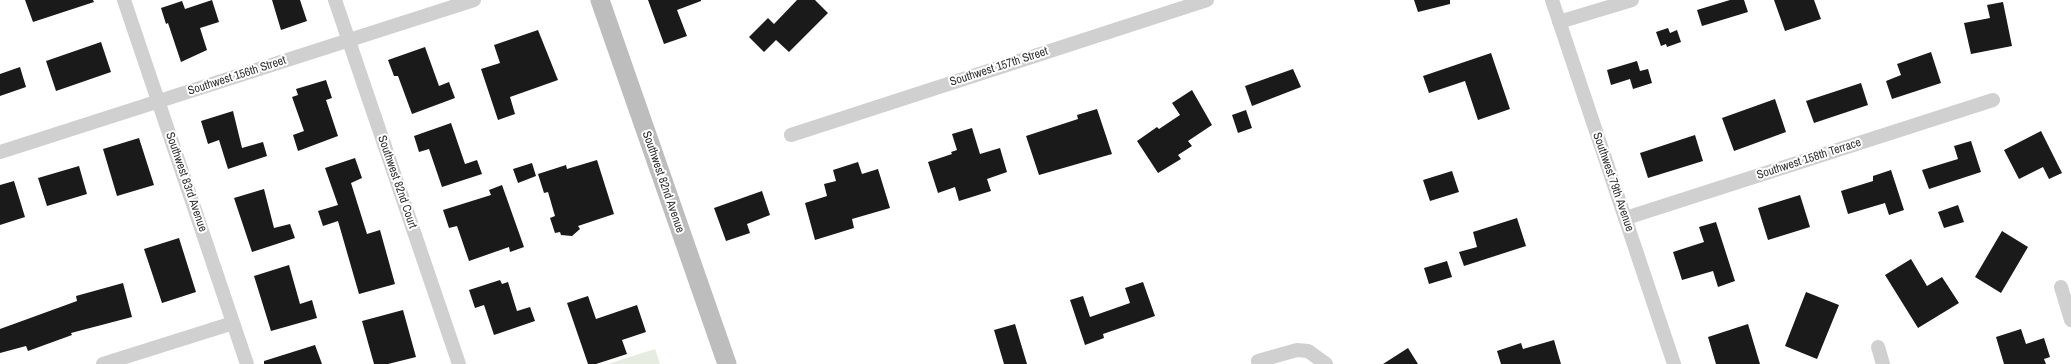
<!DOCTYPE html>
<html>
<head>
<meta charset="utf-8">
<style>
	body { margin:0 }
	canvas { display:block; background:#fff }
</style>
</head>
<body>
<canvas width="2071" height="364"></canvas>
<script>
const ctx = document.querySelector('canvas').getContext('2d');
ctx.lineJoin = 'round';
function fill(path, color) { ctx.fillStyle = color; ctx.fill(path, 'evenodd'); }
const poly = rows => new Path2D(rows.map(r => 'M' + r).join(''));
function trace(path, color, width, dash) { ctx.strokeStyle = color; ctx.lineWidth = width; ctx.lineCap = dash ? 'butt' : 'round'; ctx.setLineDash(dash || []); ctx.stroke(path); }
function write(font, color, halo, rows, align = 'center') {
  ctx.font = font + ' "Archivo Narrow",sans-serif'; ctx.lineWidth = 4; ctx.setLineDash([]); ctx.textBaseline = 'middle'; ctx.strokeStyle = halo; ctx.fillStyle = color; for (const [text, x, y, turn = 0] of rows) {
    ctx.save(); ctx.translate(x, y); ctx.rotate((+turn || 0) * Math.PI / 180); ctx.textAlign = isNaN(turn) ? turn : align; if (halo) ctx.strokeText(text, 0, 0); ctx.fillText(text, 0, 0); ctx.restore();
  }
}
const green = poly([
	[655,349,660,364,608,364]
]);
const building = poly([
	[25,0,93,0,94,2,33,22],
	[212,0,219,22,200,28,207,50,181,62,168,23,166,24,161,8,182,1,185,9],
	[272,0,300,0,307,21,281,30],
	[648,0,701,0,701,1,677,10,687,36,664,44],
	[797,0,815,0,828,13,789,52,776,40,764,52,749,37,768,18,774,24],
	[1414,0,1450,0,1450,4,1418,12],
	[1730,0,1744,0,1748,12,1702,26,1697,10],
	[1774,0,1814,0,1821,19,1785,31],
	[2003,2,2012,46,1971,54,1964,23,1990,18,1987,5],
	[1668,28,1670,33,1677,30,1681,42,1667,47,1666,44,1661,46,1656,32],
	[538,30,558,80,510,97,515,114,498,120,481,69,500,63,494,45],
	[101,42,111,72,56,91,46,61],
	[425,47,439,86,449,82,455,98,412,114,398,76,394,76,388,60],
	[1931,52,1941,83,1892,99,1886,81,1901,75,1897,64],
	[1491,53,1510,109,1478,120,1465,81,1429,93,1423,76],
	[1637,61,1640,71,1648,69,1652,83,1633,89,1630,79,1611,85,1607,70],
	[20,67,26,87,0,96,0,74],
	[1293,69,1301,87,1252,106,1245,86],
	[326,80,332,98,326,100,338,136,298,151,293,135,304,131,292,97,298,95,296,89],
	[1861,83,1868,105,1814,123,1806,101],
	[1192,90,1212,125,1188,141,1192,146,1178,155,1181,159,1158,173,1137,141,1157,127,1159,129,1180,115,1172,103],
	[1775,99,1786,132,1734,151,1722,118],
	[1097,109,1112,154,1039,175,1026,136,1078,119,1077,115],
	[1246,110,1252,128,1238,133,1232,115],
	[233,111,242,148,263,142,267,156,228,169,219,140,208,144,201,121],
	[451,123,465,164,477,160,482,174,442,187,429,149,419,152,414,136],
	[972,128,980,154,1000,148,1007,172,987,179,991,191,959,201,955,187,938,193,928,162,952,154,951,152,957,150,952,134],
	[2041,131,2062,173,2049,179,2043,167,2019,179,2004,150],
	[1695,135,1703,161,1648,178,1640,153],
	[139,138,154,185,117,196,103,149],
	[1971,141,1981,172,1929,189,1922,170,1958,159,1954,146],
	[355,158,362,178,351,183,367,234,380,230,395,284,359,294,338,221,323,226,318,211,338,205,325,168],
	[597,160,614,214,578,226,580,229,572,236,561,235,560,232,555,233,550,218,555,216,548,192,544,193,538,174,566,165,567,169],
	[858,162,862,174,878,169,890,208,852,219,854,228,815,240,805,203,827,196,824,184,836,181,833,170],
	[532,163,536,176,518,183,513,169],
	[79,166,87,194,47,206,38,178],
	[1891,170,1904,210,1889,215,1885,203,1848,214,1841,191,1873,181,1873,176],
	[1452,171,1459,192,1430,201,1423,180],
	[14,181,25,217,0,225,0,185],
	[502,185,524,247,510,252,509,247,469,261,457,226,449,228,443,210,491,195,489,190],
	[264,189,274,228,290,224,295,238,252,252,234,198],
	[762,191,770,215,747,224,750,233,726,241,714,208],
	[1800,195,1810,227,1768,240,1758,208],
	[1958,205,1964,222,1944,228,1938,212],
	[1517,218,1526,246,1464,266,1459,252,1477,247,1473,232],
	[1716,222,1735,281,1718,287,1713,271,1682,280,1673,252,1704,242,1699,227],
	[2002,231,2028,247,2001,293,1975,277],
	[179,238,196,292,162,303,144,249],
	[1911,259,1927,286,1942,277,1959,303,1918,328,1885,275],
	[1447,261,1452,277,1429,284,1424,268],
	[289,265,300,304,312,300,317,318,271,331,254,276],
	[500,280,502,284,508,282,517,311,530,307,535,321,494,335,484,305,475,308,469,290],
	[1143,282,1155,316,1103,334,1104,338,1085,345,1070,300,1083,296,1090,317,1130,303,1125,288],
	[123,283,132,317,71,333,72,335,28,351,26,346,0,353,0,329,77,301,76,296],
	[1806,292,1839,305,1817,359,1785,346],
	[588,296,596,319,637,305,646,332,622,340,627,354,596,364,588,364,567,303],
	[403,310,416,357,388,364,374,364,362,321],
	[1015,324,1027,364,1004,364,994,330],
	[1748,324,1760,364,1716,364,1708,337],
	[2021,329,2026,344,2044,338,2050,357,2044,359,2046,364,2004,364,1996,337],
	[1554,340,1561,364,1501,364,1497,351,1521,343,1523,349],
	[315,345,322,364,264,364,264,361],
	[1408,348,1418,364,1383,364]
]);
const street = poly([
	[124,0,247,364],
	[335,0,459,364],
	[1552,0,1674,364],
	[1559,22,1632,0],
	[791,135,1207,0],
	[0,152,474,0],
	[1626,218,1993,100],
	[2061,287,2071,320],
	[1878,347,1883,364],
	[1258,361,1297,350,1308,351,1326,364],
	[103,364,233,323]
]);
const secondary = poly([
	[600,0,727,364]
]);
const streetNames = [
	["Southwest 157th Street",999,67,-18],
	["Southwest 156th Street",237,76,-18],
	["Southwest 158th Terrace",1809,159,-18],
	["Southwest 83rd Avenue",186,182,71],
	["Southwest 82nd Court",397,182,71],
	["Southwest 82nd Avenue",663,182,71],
	["Southwest 79th Avenue",1613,182,71]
];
fill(green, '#e6ecdf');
fill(building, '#1a1a1a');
trace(street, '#d0d0d0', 14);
trace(secondary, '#bdbdbd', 19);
write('12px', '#333', '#fff', streetNames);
</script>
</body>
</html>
